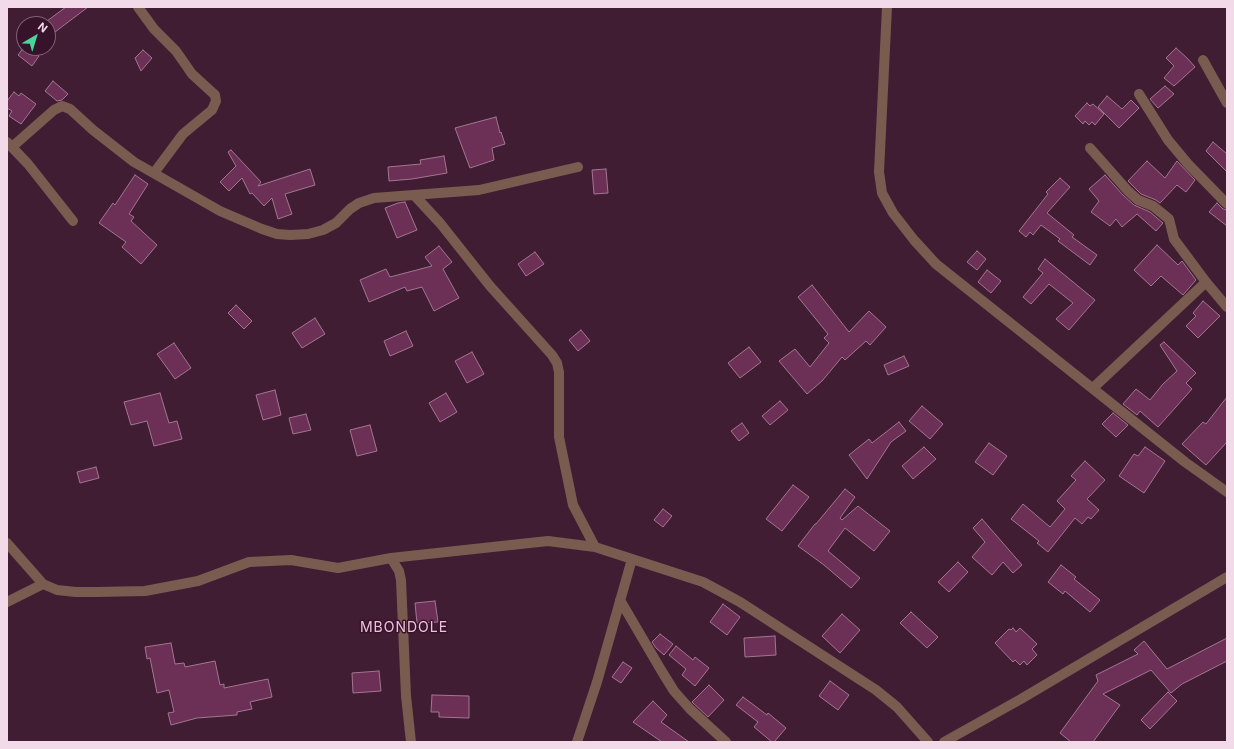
<!DOCTYPE html>
<html>
<head>
<meta charset="utf-8">
<style>
	body { margin:0 }
	#map { position:relative; width:1234px; height:749px; overflow:hidden; background:#411d34; font-family:Inter,sans-serif }
	canvas { display:block }
	.frame { position:absolute; inset:0; border:8px solid #f3dae8; pointer-events:none }
	.north { position:absolute; left:16px; top:16px; width:40px; height:40px; box-sizing:border-box; background:#36132a; border:1px solid #826376; border-radius:50%; rotate:38deg; font-size:11px; font-weight:700; line-height:16px; text-align:center; color:#f3dae8 }
	.north::after { content:''; display:block; margin:auto; width:14px; height:18px; background:#49d49c; clip-path:polygon(50% 0,100% 100%,50% 72%,0 100%) }
</style>
</head>
<body>
<div id="map">
<canvas width="1234" height="749"></canvas>
<div class="frame"></div>
<div class="north">N</div>
</div>
<script>
const ctx = document.querySelector('canvas').getContext('2d');
ctx.lineJoin = 'round';
function fill(path, color) { ctx.fillStyle = color; ctx.fill(path, 'evenodd'); }
const poly = rows => new Path2D(rows.map(r => 'M' + r).join(''));
function trace(path, color, width, dash) { ctx.strokeStyle = color; ctx.lineWidth = width; ctx.lineCap = dash ? 'butt' : 'round'; ctx.setLineDash(dash || []); ctx.stroke(path); }
function write(font, color, halo, rows, align = 'center') {
  ctx.font = font + ' Inter,sans-serif'; ctx.lineWidth = 3; ctx.setLineDash([]); ctx.textBaseline = 'middle'; ctx.strokeStyle = halo; ctx.fillStyle = color; for (const [text, x, y, turn = 0] of rows) {
    ctx.save(); ctx.translate(x, y); ctx.rotate((+turn || 0) * Math.PI / 180); ctx.textAlign = isNaN(turn) ? turn : align; if (halo) ctx.strokeText(text, 0, 0); ctx.fillText(text, 0, 0); ctx.restore();
  }
}
const building = poly([
	[66,7,88,7,55,32,47,21,66,7],
	[24,47,29,48,39,56,32,66,18,55,24,47],
	[1176,48,1187,58,1195,67,1174,86,1164,78,1174,66,1166,58,1176,48],
	[143,50,152,58,141,71,135,58,143,50],
	[53,81,68,94,62,100,57,101,45,91,53,81],
	[1165,86,1174,94,1158,108,1150,99,1165,86],
	[14,92,19,96,21,93,36,104,21,124,9,116,12,111,7,108,7,101,14,92],
	[1107,96,1122,109,1131,100,1139,108,1119,128,1098,107,1107,96],
	[1087,103,1090,106,1093,104,1104,114,1095,125,1092,122,1089,125,1085,121,1083,124,1075,116,1087,103],
	[496,117,500,133,501,132,505,144,492,148,494,160,470,168,455,128,496,117],
	[1213,142,1227,154,1227,172,1206,151,1213,142],
	[231,150,261,182,258,186,310,169,315,185,285,194,292,214,278,219,272,198,264,206,252,193,250,194,242,178,229,191,220,182,236,166,228,152,231,150],
	[444,156,447,173,412,179,389,181,388,167,421,164,420,160,444,156],
	[1147,161,1165,178,1177,161,1195,180,1186,192,1177,185,1160,203,1156,200,1141,194,1128,181,1147,161],
	[606,169,608,193,594,194,592,170,606,169],
	[135,175,148,184,129,214,134,217,131,221,157,245,141,264,122,247,126,242,99,223,113,203,115,205,135,175],
	[1105,175,1123,195,1134,205,1150,212,1163,223,1156,231,1137,214,1122,227,1116,219,1110,226,1091,212,1099,201,1089,189,1105,175],
	[1060,178,1070,187,1047,213,1074,235,1072,237,1097,255,1090,265,1058,241,1060,239,1041,225,1033,235,1030,232,1026,237,1019,231,1048,194,1046,192,1060,178],
	[405,202,417,230,397,238,385,208,398,203,405,202],
	[1217,203,1223,209,1227,210,1227,226,1209,212,1217,203],
	[1157,245,1178,265,1182,261,1196,280,1183,295,1161,276,1151,286,1134,270,1157,245],
	[439,246,452,262,443,269,459,298,434,311,422,287,407,291,405,287,369,302,360,280,386,269,390,277,432,266,425,257,439,246],
	[977,251,986,259,977,270,967,262,977,251],
	[535,252,544,264,526,276,518,264,535,252],
	[1045,259,1095,300,1069,330,1056,319,1073,303,1049,284,1031,304,1023,297,1043,273,1038,269,1045,259],
	[987,270,1001,281,991,293,978,282,987,270],
	[812,285,849,332,869,311,886,327,870,345,866,341,845,360,842,357,822,381,807,394,779,361,795,349,810,367,829,343,824,338,828,334,798,297,812,285],
	[1203,301,1220,316,1198,338,1186,326,1196,316,1193,313,1203,301],
	[236,305,252,321,244,329,228,313,236,305],
	[315,318,325,334,302,348,292,333,315,318],
	[581,330,590,341,578,351,569,340,581,330],
	[406,331,413,346,390,356,384,341,406,331],
	[1164,342,1196,373,1186,383,1192,389,1158,427,1140,411,1137,415,1123,404,1136,389,1150,400,1163,384,1177,371,1160,345,1164,342],
	[174,343,191,368,175,379,157,354,174,343],
	[749,347,761,362,740,378,728,363,749,347],
	[472,352,484,374,467,383,455,361,472,352],
	[904,356,909,366,888,375,884,365,904,356],
	[275,390,281,415,263,420,256,395,275,390],
	[160,393,169,423,177,421,182,439,154,446,147,421,131,425,124,402,160,393],
	[446,393,457,412,440,422,429,403,446,393],
	[1227,397,1227,442,1206,465,1182,444,1203,422,1206,424,1227,397],
	[780,401,788,410,770,425,762,416,780,401],
	[922,406,943,424,930,439,909,421,922,406],
	[1113,413,1128,425,1116,437,1102,424,1113,413],
	[306,414,311,430,293,434,289,418,306,414],
	[899,422,906,431,891,442,867,479,849,455,869,439,872,443,899,422],
	[742,423,749,433,739,441,731,431,742,423],
	[370,425,377,451,357,456,350,430,370,425],
	[989,443,1007,456,993,475,975,462,989,443],
	[924,447,936,459,913,479,902,466,924,447],
	[1145,447,1165,461,1144,493,1119,476,1134,454,1138,456,1145,447],
	[1085,461,1105,480,1087,499,1099,510,1091,519,1088,517,1082,524,1075,518,1048,552,1037,543,1039,541,1011,519,1023,504,1050,527,1065,509,1057,501,1076,480,1071,476,1085,461],
	[96,467,99,478,80,483,77,472,96,467],
	[793,485,809,497,782,531,766,519,793,485],
	[845,489,855,497,840,518,842,520,858,506,890,531,874,551,845,528,828,551,860,578,851,588,824,565,798,546,815,524,816,524,845,489],
	[663,509,672,516,663,527,654,520,663,509],
	[982,519,1022,565,1013,573,1003,562,992,575,972,557,985,542,973,528,982,519],
	[958,562,968,572,949,592,938,582,958,562],
	[1061,565,1076,577,1074,579,1100,600,1090,612,1065,591,1063,594,1048,582,1061,565],
	[435,601,438,622,417,623,415,603,435,601],
	[723,604,740,617,727,635,710,622,723,604],
	[911,612,938,637,927,648,900,623,911,612],
	[842,614,860,630,840,653,822,636,842,614],
	[1013,628,1016,632,1020,628,1037,644,1032,649,1037,655,1027,665,1024,661,1020,665,1015,660,1013,662,995,643,1009,629,1011,630,1013,628],
	[660,634,673,644,664,655,656,648,652,642,660,634],
	[775,636,776,655,745,657,744,638,775,636],
	[1227,638,1227,661,1182,684,1171,693,1151,670,1103,694,1120,705,1093,742,1071,742,1060,733,1098,681,1096,675,1138,654,1134,650,1144,641,1167,669,1227,638],
	[171,643,175,664,184,663,185,667,215,661,220,685,224,684,224,688,268,679,272,697,250,702,252,709,237,712,237,715,197,718,171,725,168,713,174,712,169,690,157,693,150,658,147,659,145,647,171,643],
	[676,646,693,660,695,657,709,668,695,686,682,675,686,669,669,655,676,646],
	[623,662,632,668,621,683,612,677,623,662],
	[379,671,381,691,353,693,352,673,379,671],
	[830,681,849,695,838,710,819,696,830,681],
	[709,685,724,700,708,717,692,702,709,685],
	[1168,692,1177,701,1150,729,1141,720,1168,692],
	[432,695,469,696,469,718,439,717,439,712,431,712,432,695],
	[743,697,767,715,768,713,786,728,774,742,772,742,754,727,758,722,736,705,743,697],
	[653,701,667,715,661,722,689,742,662,742,633,722,653,701]
]);
const minor = poly([
	[138,7,154,29,176,51,192,74,215,95,216,101,212,110,183,134,154,173],
	[887,7,879,172,882,193,893,213,914,240,936,264,1185,462,1227,492],
	[1203,60,1227,103],
	[1139,94,1168,140,1188,164,1227,204],
	[7,142,28,164,73,221],
	[12,147,54,110,62,106,70,109,93,130,134,162,220,211,262,229,277,234,290,235,308,234,323,230,336,223,350,209,359,203,374,198,479,190,578,167],
	[1090,148,1128,191,1138,200,1153,206,1169,219,1174,239,1206,282,1227,307],
	[415,196,440,223,490,286,552,355,557,363,559,372,559,437,573,505,595,547],
	[1093,388,1206,282],
	[7,543,43,584,57,590,76,592,97,592,145,591,198,581,249,562,291,560,338,568,391,558,548,541,595,547,703,582,740,602,876,690,897,707,928,742],
	[391,558,399,571,401,580,406,696,411,742],
	[620,600,661,670,674,691,690,709,726,742],
	[7,602,43,584],
	[577,742,597,682,632,559],
	[944,742,1021,699,1227,577]
]);
const quarterNames = [
	["MBONDOLE",404,628]
];
fill(building, '#6c3057');
trace(building, '#a27690', 1);
trace(minor, '#7a5b4f', 10);
ctx.letterSpacing = '1px';
write('14px', '#efc0db', '#36132a', quarterNames);
ctx.letterSpacing = '0px';
</script>
</body>
</html>
